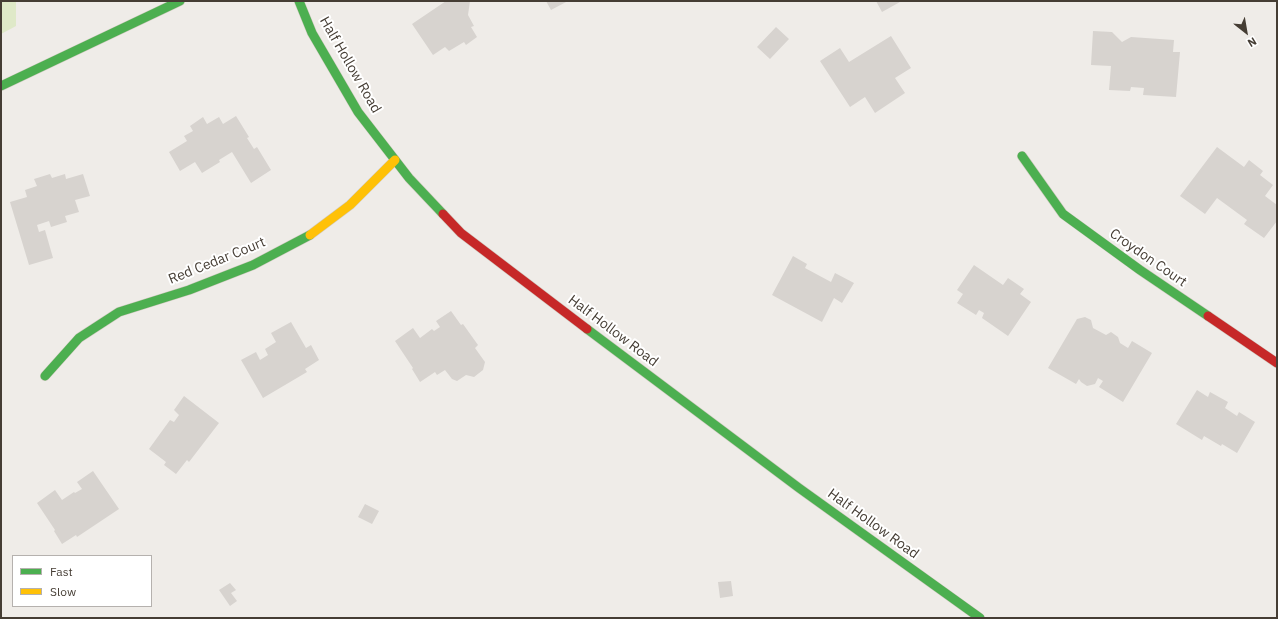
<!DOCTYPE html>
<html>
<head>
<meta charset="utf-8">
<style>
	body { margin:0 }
	#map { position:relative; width:1278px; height:619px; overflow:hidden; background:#efece8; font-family:"IBM Plex Sans",sans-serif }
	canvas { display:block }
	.frame { position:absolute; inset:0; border:2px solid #453d34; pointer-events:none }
	.legend { position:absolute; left:12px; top:555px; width:140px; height:52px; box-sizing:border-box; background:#fff; border:1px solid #b5b1ae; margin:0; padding:5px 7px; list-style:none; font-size:12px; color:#453d34 }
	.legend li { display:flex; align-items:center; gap:8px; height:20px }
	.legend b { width:20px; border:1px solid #b5b1ae }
	.north { position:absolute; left:1226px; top:12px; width:40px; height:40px; -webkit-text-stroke:3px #fff; paint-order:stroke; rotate:149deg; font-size:11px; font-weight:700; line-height:16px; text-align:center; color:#453d34 }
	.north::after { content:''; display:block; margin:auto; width:14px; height:18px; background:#453d34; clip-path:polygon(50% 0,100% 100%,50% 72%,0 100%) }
</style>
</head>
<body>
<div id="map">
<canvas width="1278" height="619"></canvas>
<div class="frame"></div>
<ul class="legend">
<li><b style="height:5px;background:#4caf50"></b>Fast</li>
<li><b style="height:5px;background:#ffc107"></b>Slow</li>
</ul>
<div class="north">N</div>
</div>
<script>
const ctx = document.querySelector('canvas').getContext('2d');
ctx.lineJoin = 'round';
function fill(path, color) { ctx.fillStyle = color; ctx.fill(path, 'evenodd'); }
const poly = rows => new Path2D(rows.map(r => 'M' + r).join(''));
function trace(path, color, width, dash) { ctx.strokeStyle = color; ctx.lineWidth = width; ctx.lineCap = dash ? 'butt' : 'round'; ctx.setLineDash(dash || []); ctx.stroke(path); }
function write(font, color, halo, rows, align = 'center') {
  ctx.font = font + ' "IBM Plex Sans",sans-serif'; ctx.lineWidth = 4; ctx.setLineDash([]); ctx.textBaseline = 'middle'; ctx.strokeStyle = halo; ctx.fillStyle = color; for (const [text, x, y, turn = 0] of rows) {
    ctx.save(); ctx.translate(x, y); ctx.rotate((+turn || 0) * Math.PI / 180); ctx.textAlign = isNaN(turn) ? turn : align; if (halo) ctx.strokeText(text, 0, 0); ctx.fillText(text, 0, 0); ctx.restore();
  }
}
const green = poly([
	[1,1,16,1,16,26,1,34]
]);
const building = poly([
	[446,1,470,1,468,15,474,26,471,27,477,37,466,45,464,42,449,51,445,47,433,55,412,24],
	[546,1,568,1,551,10],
	[876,1,899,1,900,2,882,12],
	[776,27,789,39,770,59,757,47],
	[1093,31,1112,32,1122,42,1131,37,1174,40,1173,52,1180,52,1176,97,1143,95,1144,88,1131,87,1130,91,1109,90,1111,66,1091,65],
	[891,36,911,68,895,78,905,93,875,113,865,97,850,107,820,61,840,48,849,62],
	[236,116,249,137,247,138,254,149,257,147,271,170,251,183,232,152,219,160,220,162,202,173,195,162,180,171,169,152,187,141,184,136,193,131,190,126,203,117,207,124,219,117,223,124],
	[1217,147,1244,167,1249,160,1263,171,1260,175,1273,185,1265,196,1277,205,1277,221,1264,238,1244,224,1247,220,1217,198,1205,214,1180,196],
	[50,174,52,178,65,174,66,179,83,174,90,196,75,200,79,212,65,216,67,222,51,227,49,221,37,225,39,232,45,230,53,258,29,265,10,202,27,197,25,190,37,186,34,179],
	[793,256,807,264,805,268,831,282,835,273,854,283,842,303,834,298,822,322,772,295],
	[974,265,1003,285,1008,278,1024,289,1020,294,1031,302,1008,336,982,318,984,313,979,310,976,315,957,303,963,294,957,290],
	[451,311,461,325,463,324,478,345,475,348,485,362,483,370,474,377,466,375,457,381,452,379,445,370,437,375,435,372,420,382,412,369,413,368,395,341,413,328,420,338,432,329,434,331,440,327,436,321],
	[1085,317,1091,320,1093,328,1106,335,1111,332,1118,337,1120,343,1128,348,1132,341,1152,353,1123,402,1099,387,1103,381,1098,378,1095,384,1087,386,1081,382,1079,379,1076,384,1048,368,1077,319],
	[291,322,306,348,311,345,319,360,305,369,307,372,263,398,241,360,256,352,260,360,268,355,265,349,276,342,271,333],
	[1197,390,1208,397,1210,392,1228,402,1225,408,1237,416,1239,412,1255,422,1237,453,1222,444,1221,446,1204,436,1202,440,1176,424],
	[184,396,219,423,189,462,187,460,176,474,164,465,166,462,149,449,170,420,174,422,179,415,174,410],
	[93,471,119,509,77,537,76,535,62,544,54,531,55,530,37,503,55,490,62,500,74,492,75,493,82,489,77,482],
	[365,504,379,511,372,524,358,517],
	[731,581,733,596,720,598,718,582],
	[230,583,236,590,231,593,237,601,230,606,219,590]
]);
const fast = poly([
	[299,1,312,33,358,112,409,178,443,214],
	[1,86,180,1],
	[1022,156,1063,214,1140,270,1208,316],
	[587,329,799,488,980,618],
	[45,376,79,338,119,312,189,290,253,265,310,235]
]);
const slow = poly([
	[310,235,350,205,395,160]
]);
const jam = poly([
	[443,214,461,233,587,329],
	[1208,316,1277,363]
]);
const streetNames = [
	["Half Hollow Road",350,65,60],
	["Croydon Court",1148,258,35],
	["Red Cedar Court",217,261,-22],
	["Half Hollow Road",613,331,37],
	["Half Hollow Road",873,524,36]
];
fill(green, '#dfe9c8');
fill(building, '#d7d3cf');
trace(fast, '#cfc9bf', 10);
trace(slow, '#cfc9bf', 10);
trace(jam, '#cfc9bf', 10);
trace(fast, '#4caf50', 9);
trace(slow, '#ffc107', 9);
trace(jam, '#c62828', 9);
write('14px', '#453d34', '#fff', streetNames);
</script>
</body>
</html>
